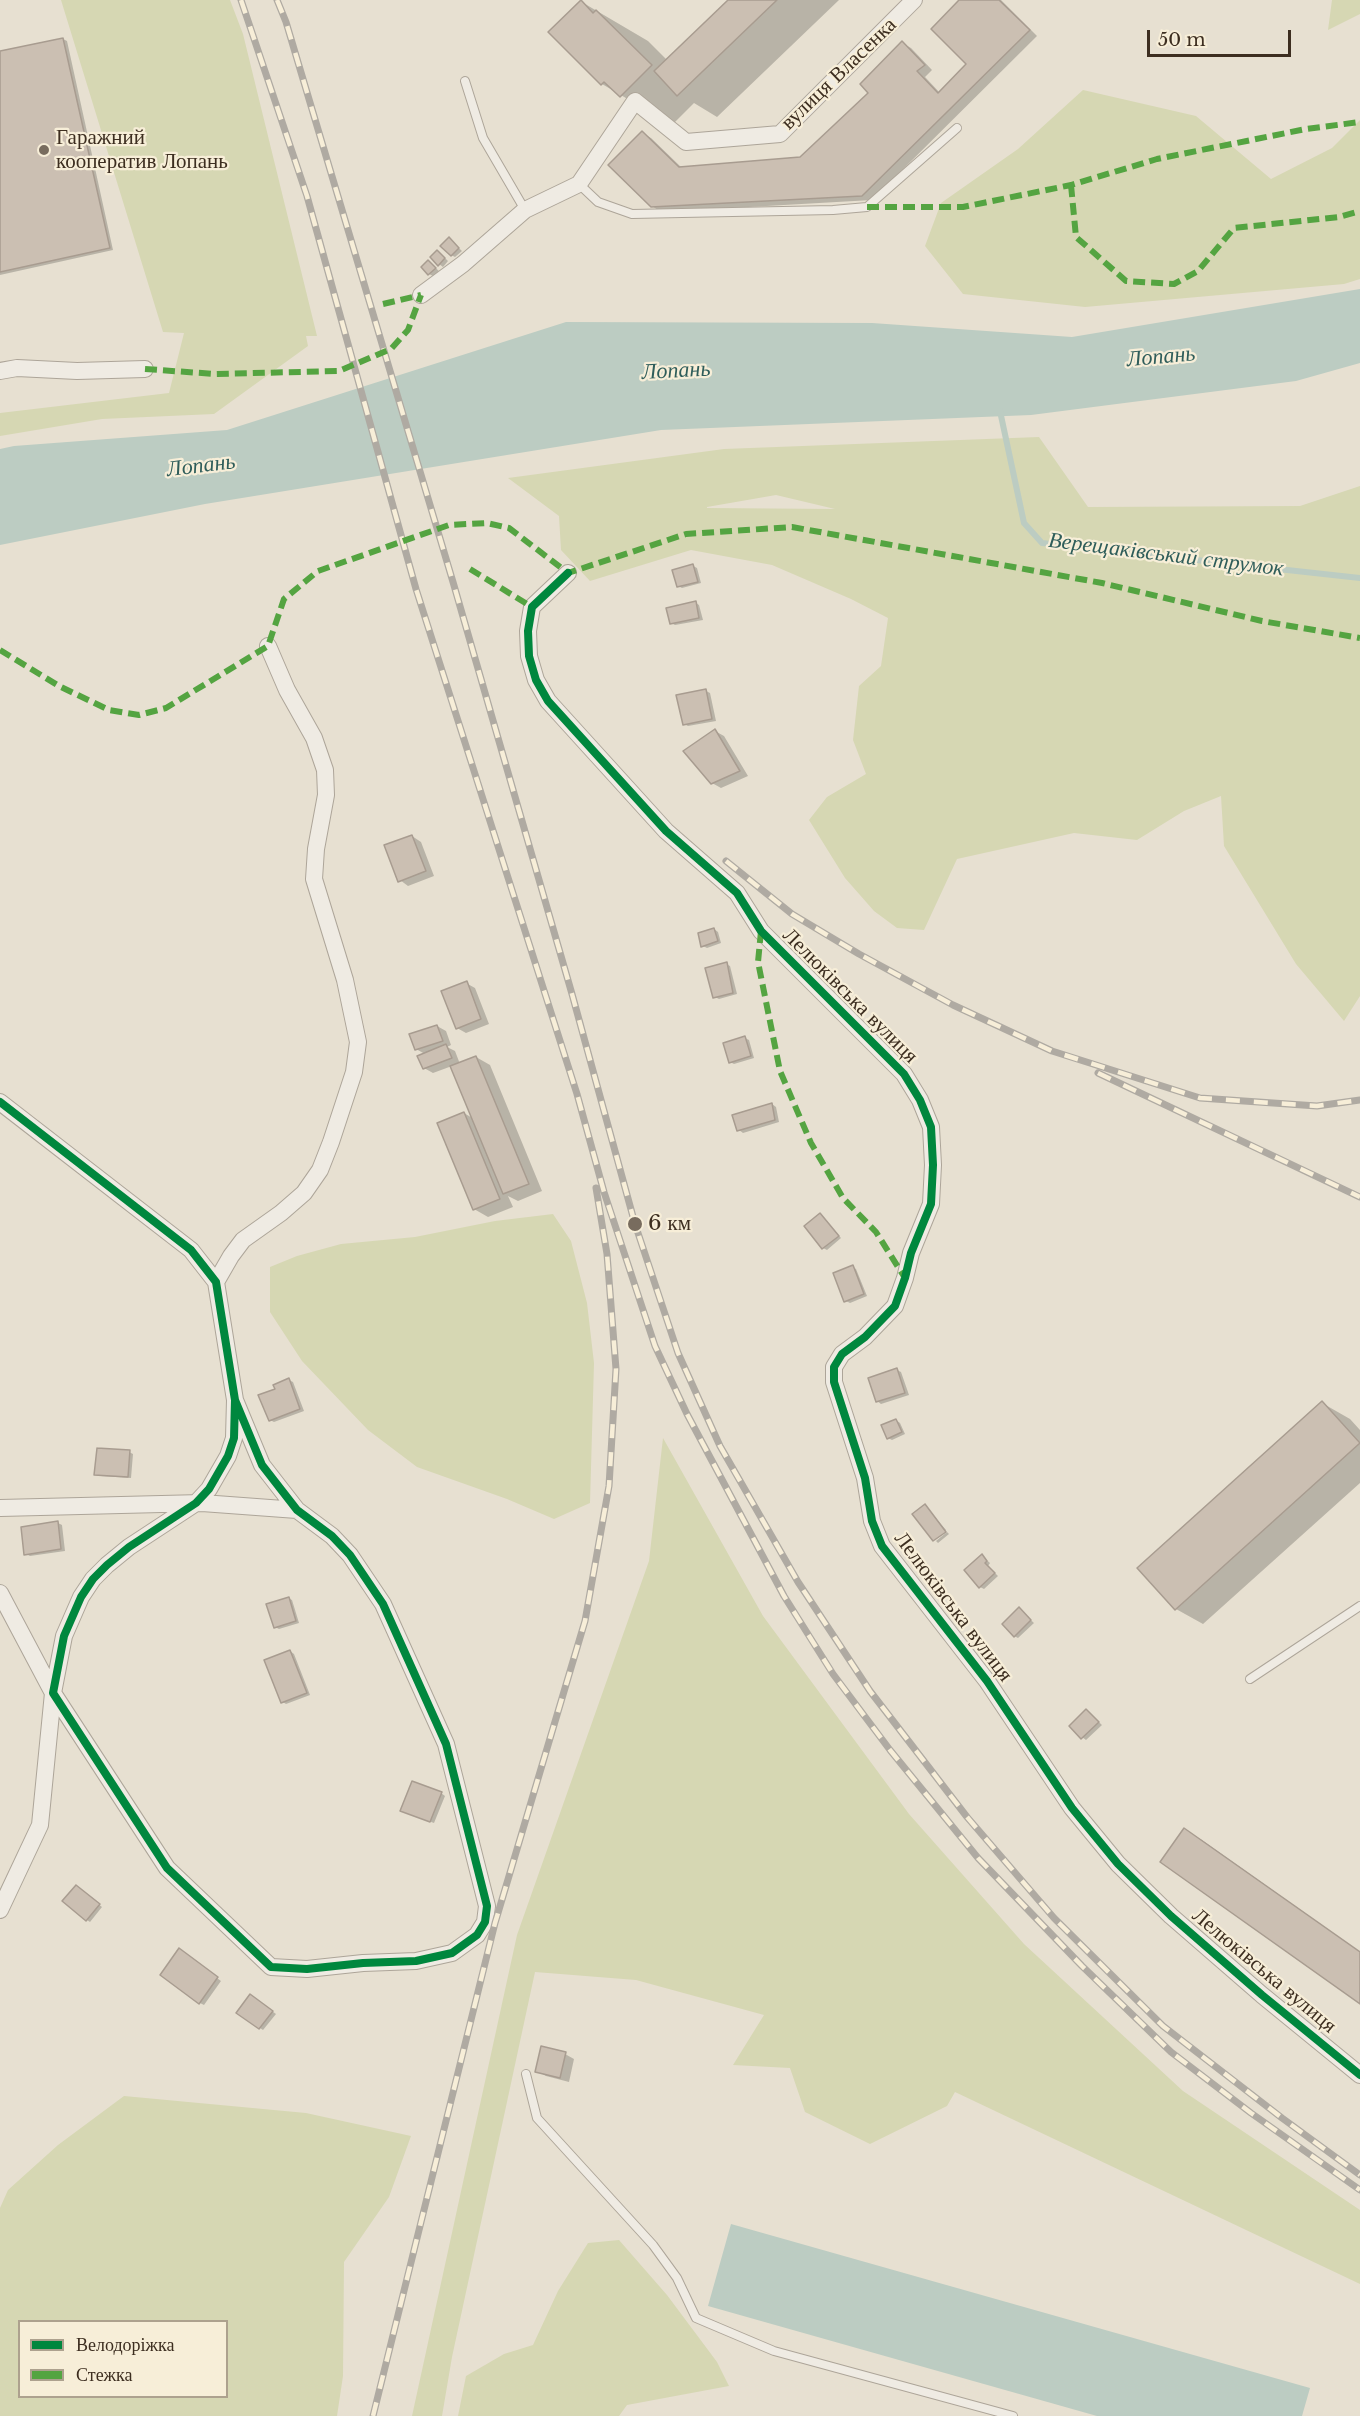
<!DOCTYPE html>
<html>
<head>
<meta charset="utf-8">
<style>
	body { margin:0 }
	#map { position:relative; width:1360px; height:2416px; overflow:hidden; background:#e7e0d1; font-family:"Libre Baskerville",serif }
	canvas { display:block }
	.legend { position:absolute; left:18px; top:2320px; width:210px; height:78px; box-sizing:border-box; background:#f7eed8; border:2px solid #ada18e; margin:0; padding:8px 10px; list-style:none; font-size:18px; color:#3d2e20 }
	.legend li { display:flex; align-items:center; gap:12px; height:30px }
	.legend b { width:30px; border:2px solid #ada18e }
	.scale { position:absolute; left:1147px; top:30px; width:144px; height:27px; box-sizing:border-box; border:3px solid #3d2e20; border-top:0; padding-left:8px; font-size:18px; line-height:21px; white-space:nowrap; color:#3d2e20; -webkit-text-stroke:4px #f7eed8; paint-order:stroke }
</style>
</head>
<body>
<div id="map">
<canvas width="1360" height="2416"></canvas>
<ul class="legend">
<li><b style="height:8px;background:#00873e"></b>Велодоріжка</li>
<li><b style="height:8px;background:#54a441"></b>Стежка</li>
</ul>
<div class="scale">50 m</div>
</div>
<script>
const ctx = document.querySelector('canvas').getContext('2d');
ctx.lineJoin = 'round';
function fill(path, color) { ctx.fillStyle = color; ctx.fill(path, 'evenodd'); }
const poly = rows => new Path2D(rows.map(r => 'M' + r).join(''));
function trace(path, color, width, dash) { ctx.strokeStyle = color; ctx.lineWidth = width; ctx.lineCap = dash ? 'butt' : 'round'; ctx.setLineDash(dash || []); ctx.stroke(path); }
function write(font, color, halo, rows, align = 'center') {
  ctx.font = font + ' "Libre Baskerville",serif'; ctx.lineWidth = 4.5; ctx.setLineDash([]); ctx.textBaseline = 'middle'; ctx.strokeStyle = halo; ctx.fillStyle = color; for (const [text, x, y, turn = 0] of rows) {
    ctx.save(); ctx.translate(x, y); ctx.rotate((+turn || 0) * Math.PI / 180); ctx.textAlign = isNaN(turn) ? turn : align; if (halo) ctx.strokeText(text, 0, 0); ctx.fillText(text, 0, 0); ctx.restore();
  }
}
const green = poly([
	[61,0,230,0,243,34,317,336,306,336,308,346,214,414,102,419,0,436,0,413,169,393,184,333,163,332],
	[1332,0,1360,0,1360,14,1328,30],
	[1083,90,1196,116,1271,179,1332,148,1360,120,1360,279,1344,284,1085,307,963,294,925,246,941,203,1018,149],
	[1039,437,1088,507,1300,506,1360,486,1360,996,1344,1021,1296,964,1224,846,1221,796,1184,811,1137,840,1074,833,957,859,924,930,897,928,874,911,845,878,809,820,827,797,866,774,853,740,859,686,881,666,888,618,851,599,772,565,691,550,590,581,561,550,559,516,508,478,724,449],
	[776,495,835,509,707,508,707,507],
	[553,1214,571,1241,587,1303,594,1363,590,1503,554,1519,507,1499,417,1467,368,1430,302,1361,270,1312,270,1267,297,1256,341,1244,415,1237,495,1221],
	[663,1438,763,1616,909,1814,1024,1944,1183,2091,1360,2210,1360,2284,955,2092,947,2106,870,2144,805,2112,790,2068,733,2065,764,2015,636,1980,535,1972,452,2357,442,2416,412,2416,517,1935,649,1561],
	[124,2096,306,2113,411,2136,389,2197,344,2262,343,2376,337,2416,0,2416,0,2208,8,2190,58,2145],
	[20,2322,226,2322,226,2396,20,2396],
	[619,2240,667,2295,717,2362,729,2386,627,2405,619,2416,458,2416,466,2376,504,2354,533,2345,558,2291,588,2243]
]);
const water = poly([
	[1360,289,1360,363,1296,381,1031,415,661,430,205,504,0,545,0,449,14,446,227,430,566,322,872,323,1072,337],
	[731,2224,1310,2388,1302,2416,1097,2416,708,2306]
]);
const shadow = poly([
	[730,0,839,0,717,117,694,103,672,125,602,84,550,32,580,1,648,41,667,60],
	[961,0,1001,0,1037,36,872,200,661,212,652,206,642,133,651,138,682,168,801,159,870,93,902,43,911,48,932,70,925,77,940,93,968,64],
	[63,39,67,41,113,250,0,275,0,53],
	[449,239,462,251,455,257,451,255],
	[441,254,448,261,443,267,439,264],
	[428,261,439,271,433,276,429,274],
	[693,566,697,568,701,583,682,588,678,586],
	[696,603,699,605,703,620,675,625,671,623],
	[706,691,710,693,716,721,688,726,684,724],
	[715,731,724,736,748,776,721,788,712,783],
	[412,836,421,842,434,876,408,886,400,880],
	[714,929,718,932,721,943,707,948,703,946],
	[726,964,730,966,737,994,719,999,715,997],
	[466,983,475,988,489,1024,466,1033,457,1028],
	[437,1026,446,1031,451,1045,447,1047,455,1051,460,1064,476,1057,490,1065,542,1191,518,1201,508,1196,513,1207,488,1217,474,1209,464,1113,474,1119,452,1066,433,1073,424,1068,425,1054,416,1049],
	[745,1038,749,1040,754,1058,734,1064,730,1062],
	[772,1104,776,1107,779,1122,743,1133,739,1130],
	[820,1215,841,1238,827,1250,823,1248],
	[853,1267,856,1269,867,1296,850,1303,846,1301],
	[897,1370,901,1372,909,1395,881,1404,877,1401],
	[289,1380,293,1382,304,1411,274,1422,270,1420,276,1390],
	[1322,1403,1350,1419,1360,1430,1360,1483,1203,1624,1176,1609],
	[896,1420,900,1423,905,1434,892,1440,888,1438],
	[129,1452,133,1454,131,1478,100,1476,96,1474],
	[925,1506,946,1530,933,1539],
	[58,1523,62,1525,65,1551,30,1556,26,1554],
	[947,1532,949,1534,938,1543,936,1541],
	[982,1556,990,1563,988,1566,998,1576,984,1589,980,1587],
	[288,1598,292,1600,299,1623,279,1629,275,1627],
	[1019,1609,1034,1623,1018,1638,1014,1636],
	[290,1651,294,1654,310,1695,286,1704,283,1702],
	[1090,1714,1102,1725,1086,1740,1082,1737],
	[441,1793,445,1796,434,1823,406,1813],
	[1184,1830,1202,1840,1360,1952,1360,2002],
	[80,1889,102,1907,90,1922,87,1920],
	[183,1953,221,1981,204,2005,200,2003],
	[254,1998,276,2014,263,2030,260,2028],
	[565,2054,574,2059,569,2082,546,2076,537,2071]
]);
const stream = poly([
	[1000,411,1024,523,1042,543,1360,578]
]);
const building = poly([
	[581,0,593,13,596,10,652,65,620,97,604,82,601,85,548,32,581,0],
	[728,0,777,0,677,96,654,71,728,0],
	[959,0,999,0,1030,30,862,196,651,207,608,165,642,131,679,167,800,157,868,93,860,84,902,41,925,65,917,71,938,93,966,64,931,29,959,0],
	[63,38,110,248,0,272,0,51,63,38],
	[449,237,459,248,451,256,440,246,449,237],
	[437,250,445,258,438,266,430,257,437,250],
	[428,260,436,268,428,275,421,267,428,260],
	[693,564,698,582,677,587,672,570,693,564],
	[696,601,699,618,670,624,666,608,696,601],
	[706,689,712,719,683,725,676,695,706,689],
	[715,729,740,771,711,784,683,751,715,729],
	[412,835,426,871,398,882,384,845,412,835],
	[714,928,718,941,701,947,698,933,714,928],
	[727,962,733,993,713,998,705,968,727,962],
	[467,981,481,1019,456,1029,441,991,467,981],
	[437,1025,443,1041,415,1050,409,1034,437,1025],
	[745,1036,751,1056,729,1063,723,1043,745,1036],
	[446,1044,452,1058,423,1069,417,1056,446,1044],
	[476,1056,529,1184,503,1194,450,1066,476,1056],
	[772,1103,775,1120,737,1131,732,1115,772,1103],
	[464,1112,500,1199,473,1210,437,1123,464,1112],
	[820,1213,839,1236,822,1249,804,1226,820,1213],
	[853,1265,864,1294,844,1302,833,1273,853,1265],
	[897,1368,905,1393,876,1402,868,1378,897,1368],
	[289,1378,300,1409,269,1421,258,1395,275,1389,273,1385,289,1378],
	[1322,1401,1360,1443,1175,1610,1137,1568,1322,1401],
	[896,1419,902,1432,887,1439,881,1425,896,1419],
	[97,1448,130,1450,128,1477,94,1475,97,1448],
	[925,1504,946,1532,933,1541,912,1514,925,1504],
	[58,1521,61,1549,24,1555,21,1527,58,1521],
	[982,1554,987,1561,985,1563,995,1573,979,1588,964,1570,982,1554],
	[289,1597,296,1621,274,1628,266,1604,289,1597],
	[1019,1607,1031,1620,1014,1637,1002,1624,1019,1607],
	[290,1650,307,1693,281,1703,264,1660,290,1650],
	[1086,1709,1099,1722,1081,1739,1069,1726,1086,1709],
	[412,1781,442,1792,430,1822,400,1811,412,1781],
	[1184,1828,1360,1952,1360,2004,1160,1862,1184,1828],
	[76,1885,100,1904,86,1921,62,1901,76,1885],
	[179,1948,218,1977,199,2004,160,1975,179,1948],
	[250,1994,273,2011,259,2029,236,2013,250,1994],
	[541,2046,566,2052,560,2078,535,2072,541,2046]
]);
const service = poly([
	[465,81,483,138,525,210],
	[579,184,598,202,632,214,833,210,867,207,957,128],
	[1250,1679,1360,1606],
	[526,2074,537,2118,653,2245,677,2278,696,2318,774,2351,1013,2416]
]);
const minor = poly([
	[421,295,463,264,525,210,579,184,635,101,686,142,780,134,914,0],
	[0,371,17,368,77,371,145,369],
	[568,573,532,607,528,631,529,656,536,680,548,701,666,831,737,893,761,931,904,1074,920,1100,931,1127,933,1165,931,1204,911,1253,905,1278,895,1306,865,1337,842,1354,834,1367,834,1382,865,1478,872,1521,882,1546,987,1681,1072,1808,1118,1864,1171,1916,1262,1995,1360,2075],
	[0,1102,191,1250,216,1282,235,1400,262,1465,297,1510,332,1536,350,1555,383,1604,446,1744,487,1906,485,1922,477,1935,452,1953,416,1961,363,1963,307,1969,271,1967,167,1868,53,1693,64,1636,81,1597,93,1579,107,1565,129,1547,196,1503,209,1489,228,1456,234,1438,235,1400],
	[216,1282,231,1256,243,1240,281,1213,304,1193,320,1170,331,1142,354,1072,358,1042,345,980,314,879,316,849,326,795,325,770,314,738,287,690,268,646],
	[0,1508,202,1503,297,1510],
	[0,1593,53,1693,40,1825,0,1910]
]);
const rail = poly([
	[241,0,307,196,416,589,577,1094,604,1192,655,1346,687,1414,784,1596,833,1674,890,1750,978,1858,1082,1966,1171,2052,1251,2113,1360,2190],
	[277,0,286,22,453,582,572,994,635,1224,678,1353,720,1446,798,1582,870,1691,967,1817,1054,1918,1163,2026,1282,2118,1360,2175],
	[726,861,792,914,859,954,953,1005,1052,1051,1200,1098,1317,1106,1360,1100],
	[1098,1073,1360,1197],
	[373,2416,495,1923,585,1621,609,1486,616,1369,607,1254,596,1188]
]);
const quiet = poly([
	[1071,185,1076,237,1126,281,1174,284,1198,271,1234,228,1339,217,1360,211],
	[867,207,963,207,1071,185,1157,159,1306,129,1360,122],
	[383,304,421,295],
	[145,369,215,374,339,371,391,349,408,330,421,295],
	[470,569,532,607],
	[0,650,59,686,109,710,139,715,166,708,268,646,284,599,318,571,449,525,487,523,509,528,568,573,686,534,792,527,1102,583,1262,621,1360,638],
	[761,931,758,962,780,1071,811,1143,843,1198,876,1232,905,1278]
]);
const cycleway = poly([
	[568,573,532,607,528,631,529,656,536,680,548,701,666,831,737,893,761,931,904,1074,920,1100,931,1127,933,1165,931,1204,911,1253,905,1278,895,1306,865,1337,842,1354,834,1367,834,1382,865,1478,872,1521,882,1546,987,1681,1072,1808,1118,1864,1171,1916,1262,1995,1360,2075],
	[0,1102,191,1250,216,1282,235,1400,262,1465,297,1510,332,1536,350,1555,383,1604,446,1744,487,1906,485,1922,477,1935,452,1953,416,1961,363,1963,307,1969,271,1967,167,1868,53,1693,64,1636,81,1597,93,1579,107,1565,129,1547,196,1503,209,1489,228,1456,234,1438,235,1400]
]);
const markers = [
	[44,150,6,"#786c5e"],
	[635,1224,8,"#786c5e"]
];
const streetNames = [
	["вулиця Власенка",839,74,-44],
	["Лелюківська вулиця",850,996,45],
	["Лелюківська вулиця",953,1607,53],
	["Лелюківська вулиця",1264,1971,40]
];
const poiNames = [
	["Гаражний",56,138],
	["кооператив Лопань",56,162],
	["6 км",648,1224]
];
const waterNames = [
	["Лопань",1161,357,-5],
	["Лопань",676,371,-3],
	["Лопань",201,466,-7],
	["Верещаківський струмок",1166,555,7]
];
fill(green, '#d6d7b3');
fill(water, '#bcccc2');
fill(shadow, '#0003');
trace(stream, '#bcccc2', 6);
fill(building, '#cbbfb2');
trace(building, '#a89c90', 1.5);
trace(service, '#ada599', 10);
trace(minor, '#ada599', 18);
trace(service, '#efebe3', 8);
trace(minor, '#efebe3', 16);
trace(rail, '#afaaa2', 7);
trace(rail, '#f7eed8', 4.5, [14]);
trace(quiet, '#54a441', 6, [12, 6]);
trace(cycleway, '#00873e', 8);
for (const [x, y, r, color] of markers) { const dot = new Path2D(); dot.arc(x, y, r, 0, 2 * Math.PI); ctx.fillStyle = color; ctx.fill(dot); trace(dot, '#f7eed8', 2); }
write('21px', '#3d2e20', '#f7eed8', streetNames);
write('21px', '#3d2e20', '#f7eed8', poiNames, 'left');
write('italic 22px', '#2f5d5a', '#f7eed8', waterNames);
</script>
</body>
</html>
